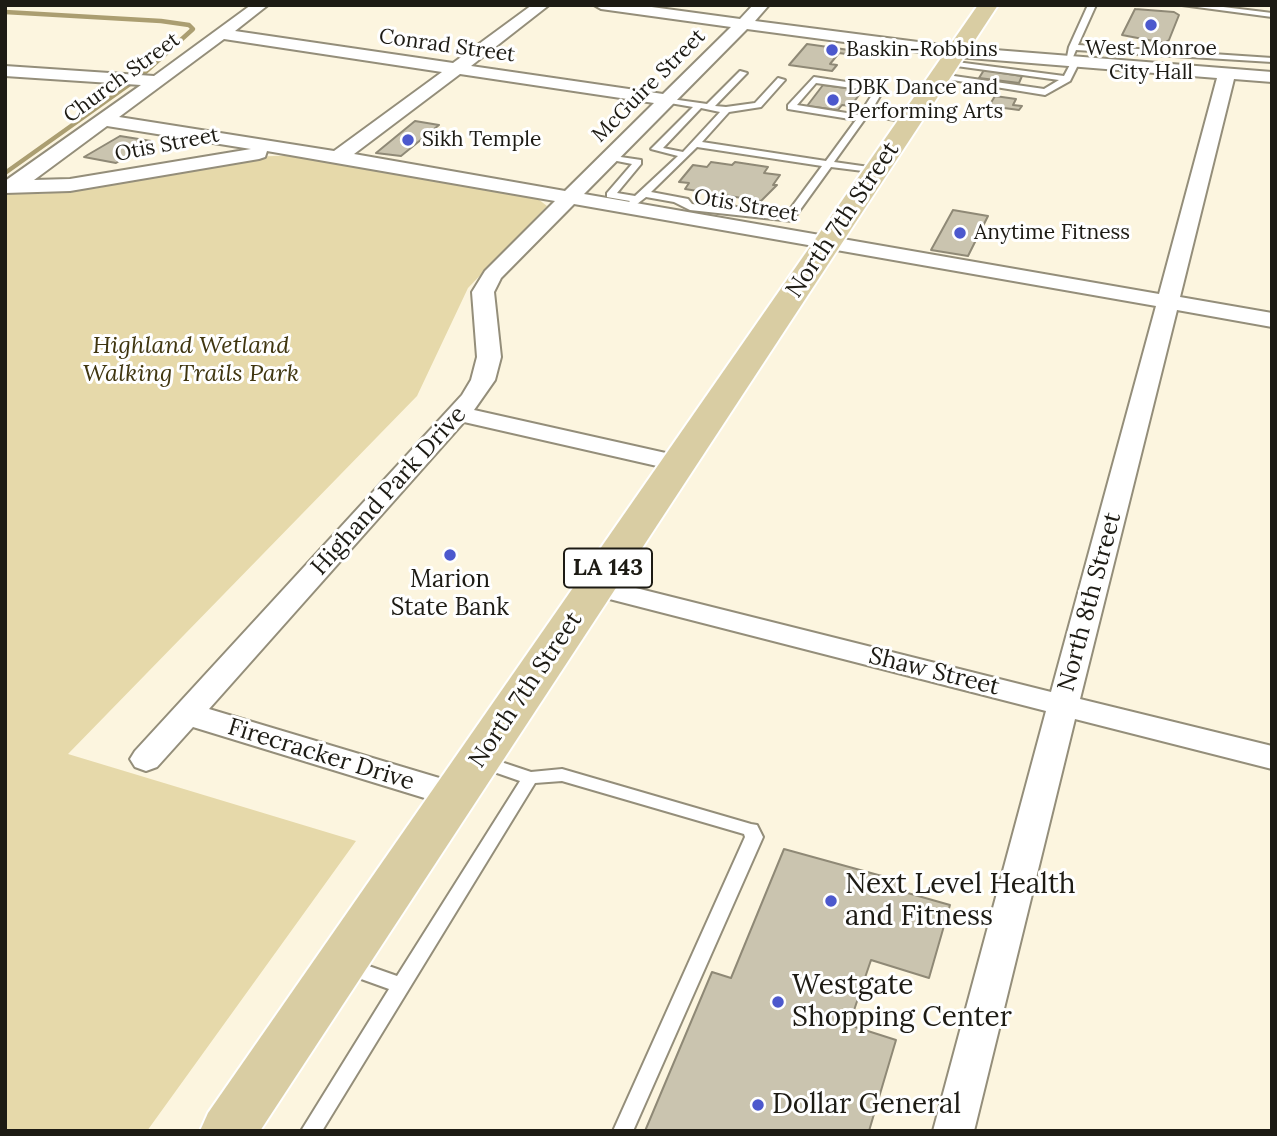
<!DOCTYPE html>
<html>
<head>
<meta charset="utf-8">
<style>
	body { margin:0 }
	#map { position:relative; width:1277px; height:1136px; overflow:hidden; background:#fcf5df; font-family:Lora,serif }
	canvas { display:block }
	.frame { position:absolute; inset:0; border:7px solid #1d1b14; pointer-events:none }
</style>
</head>
<body>
<div id="map">
<canvas width="1277" height="1136"></canvas>
<div class="frame"></div>
</div>
<script>
const ctx = document.querySelector('canvas').getContext('2d');
ctx.lineJoin = 'round';
function fill(path, color) { ctx.fillStyle = color; ctx.fill(path, 'evenodd'); }
const poly = rows => new Path2D(rows.map(r => 'M' + r).join(''));
function trace(path, color, width, dash) { ctx.strokeStyle = color; ctx.lineWidth = width; ctx.lineCap = dash ? 'butt' : 'round'; ctx.setLineDash(dash || []); ctx.stroke(path); }
function write(font, color, halo, rows, align = 'center') {
  ctx.font = font + ' Lora,serif'; ctx.lineWidth = 6; ctx.setLineDash([]); ctx.textBaseline = 'middle'; ctx.strokeStyle = halo; ctx.fillStyle = color; for (const [text, x, y, turn = 0] of rows) {
    ctx.save(); ctx.translate(x, y); ctx.rotate((+turn || 0) * Math.PI / 180); ctx.textAlign = isNaN(turn) ? turn : align; if (halo) ctx.strokeText(text, 0, 0); ctx.fillText(text, 0, 0); ctx.restore();
  }
}
const green = poly([
	[300,155,538,199,547,206,468,288,417,396,68,754,356,841,147,1131,5,1131,5,192,40,194,98,188,248,157]
]);
const stream = poly([
	[5,12,161,21,189,25,193,29,141,76],
	[5,173,130,84]
]);
const building = poly([
	[1135,9,1174,12,1179,15,1169,40,1164,43,1122,35,1135,9],
	[807,44,849,50,846,54,839,53,830,64,837,65,832,71,789,65,807,44],
	[984,70,1002,73,1022,76,1019,83,979,78,984,70],
	[823,85,854,89,851,94,859,95,851,106,842,105,838,110,807,106,823,85],
	[995,96,1016,99,1013,105,1022,106,1019,110,989,106,995,96],
	[415,121,439,125,401,156,376,153,415,121],
	[120,136,151,141,116,163,84,157,120,136],
	[711,162,732,165,735,162,768,167,764,173,780,175,773,185,777,185,761,201,685,189,689,183,679,182,693,165,707,167,711,162],
	[953,210,988,216,968,256,931,250,953,210],
	[784,849,900,881,897,890,950,905,929,978,871,960,849,1025,896,1040,869,1131,645,1131,712,972,731,978,784,849]
]);
const lane = poly([
	[1088,5,1096,5,1078,45,1272,58,1272,62,1076,50,1073,57,1067,57,1069,47,1088,5],
	[1182,5,1207,5,1272,13,1272,17,1182,5],
	[1073,59,1080,61,1070,81,1045,95,940,78,936,76,940,74,1044,89,1059,80,949,65,945,63,949,61,1064,76,1073,59],
	[740,71,747,73,715,106,726,107,755,103,778,78,785,80,761,107,729,112,702,142,826,161,856,120,788,109,788,105,814,77,879,87,883,91,871,111,911,116,915,119,911,122,867,116,834,162,876,168,881,171,879,173,831,167,792,221,690,210,674,202,646,197,628,211,623,208,630,201,607,197,607,193,632,164,607,159,607,155,641,160,641,164,617,193,635,196,678,156,651,149,693,107,664,102,664,98,707,104,740,71],
	[816,83,874,91,874,92,859,115,797,105,816,83],
	[701,108,720,112,683,152,663,148,701,108],
	[697,147,822,166,785,216,731,206,727,208,692,204,688,199,651,192,697,147],
	[480,755,531,772,562,769,751,824,757,825,763,837,633,1131,613,1131,745,837,744,834,562,781,535,783,322,1131,301,1131,389,989,339,971,337,966,339,961,346,958,397,976,520,781,474,765,472,761,474,757,480,755]
]);
const street = poly([
	[251,5,268,5,235,31,453,63,532,5,549,5,471,66,663,94,731,27,601,9,594,5,637,5,740,19,753,5,769,5,755,21,957,47,1272,72,1272,82,1234,79,1180,297,1272,313,1272,327,1177,310,1080,699,1272,746,1272,769,1075,719,974,1131,933,1131,1046,711,586,593,582,587,586,581,596,578,1051,692,1156,306,574,204,501,278,494,292,501,357,495,380,474,410,688,458,692,463,688,468,679,471,464,422,209,709,466,786,471,795,466,804,454,807,193,727,157,767,146,771,135,767,130,759,135,751,462,395,471,380,477,357,472,292,485,271,555,201,267,151,265,157,259,159,70,191,5,193,5,181,141,85,5,76,5,66,154,76,251,5],
	[747,29,957,57,1217,78,1159,294,584,194,747,29],
	[224,39,442,72,334,151,119,117,224,39],
	[460,74,654,103,565,191,354,154,460,74],
	[107,126,251,149,70,179,34,180,107,126]
]);
const primary = poly([
	[978,5,998,5,260,1131,200,1131,208,1113,978,5]
]);
const markers = [
	[1151,25,7,"#4c58cd"],
	[832,50,7,"#4c58cd"],
	[833,100,7,"#4c58cd"],
	[408,140,7,"#4c58cd"],
	[960,233,7,"#4c58cd"],
	[450,555,7,"#4c58cd"],
	[831,901,7,"#4c58cd"],
	[778,1002,7,"#4c58cd"],
	[758,1105,7,"#4c58cd"]
];
const farStreetnames = [
	["Conrad Street",447,46,8],
	["Church Street",122,78,-36],
	["McGuire Street",649,86,-45],
	["Otis Street",167,145,-11],
	["Otis Street",746,206,10]
];
const farPoinames = [
	["West Monroe",1151,49,"center"],
	["City Hall",1151,73,"center"],
	["Baskin-Robbins",846,50],
	["DBK Dance and",847,88],
	["Performing Arts",847,112],
	["Sikh Temple",422,140],
	["Anytime Fitness",974,233]
];
const shields = [
	[608,568,88]
];
const shieldNames = [
	["LA 143",608,568]
];
const streetNames = [
	["North 7th Street",843,220,-56],
	["Highand Park Drive",389,491,-48],
	["North 8th Street",1090,602,-75],
	["Shaw Street",934,672,14],
	["North 7th Street",526,690,-56],
	["Firecracker Drive",321,755,17]
];
const parkNames = [
	["Highland Wetland",191,346],
	["Walking Trails Park",191,374]
];
const poiNames = [
	["Marion",450,580],
	["State Bank",450,608]
];
const nearPoinames = [
	["Next Level Health",845,885],
	["and Fitness",845,917],
	["Westgate",792,986],
	["Shopping Center",792,1018],
	["Dollar General",772,1105]
];
fill(green, '#e6d9aa');
trace(stream, '#ab9e71', 4.5);
fill(building, '#cac4af');
trace(building, '#8f8976', 2);
trace(lane, '#948e7a', 4);
trace(street, '#948e7a', 4);
trace(primary, '#fff', 4);
fill(lane, '#fff');
fill(street, '#fff');
fill(primary, '#d9cda3');
for (const [x, y, r, color] of markers) { const dot = new Path2D(); dot.arc(x, y, r, 0, 2 * Math.PI); ctx.fillStyle = color; ctx.fill(dot); trace(dot, '#fff', 2.5); }
write('21px', '#1d1b14', '#fff', farStreetnames);
write('21px', '#1d1b14', '#fff', farPoinames, 'left');
for (const [x, y, w] of shields) { const box = new Path2D(); box.roundRect(x - w / 2, y - 19.5, w, 39, 5); ctx.fillStyle = '#fff'; ctx.fill(box); trace(box, '#1d1b14', 2); }
write('bold 23px', '#1d1b14', null, shieldNames);
write('24px', '#1d1b14', '#fff', streetNames);
write('italic 24px', '#403610', '#fff', parkNames);
write('24px', '#1d1b14', '#fff', poiNames);
write('28px', '#1d1b14', '#fff', nearPoinames, 'left');
</script>
</body>
</html>
